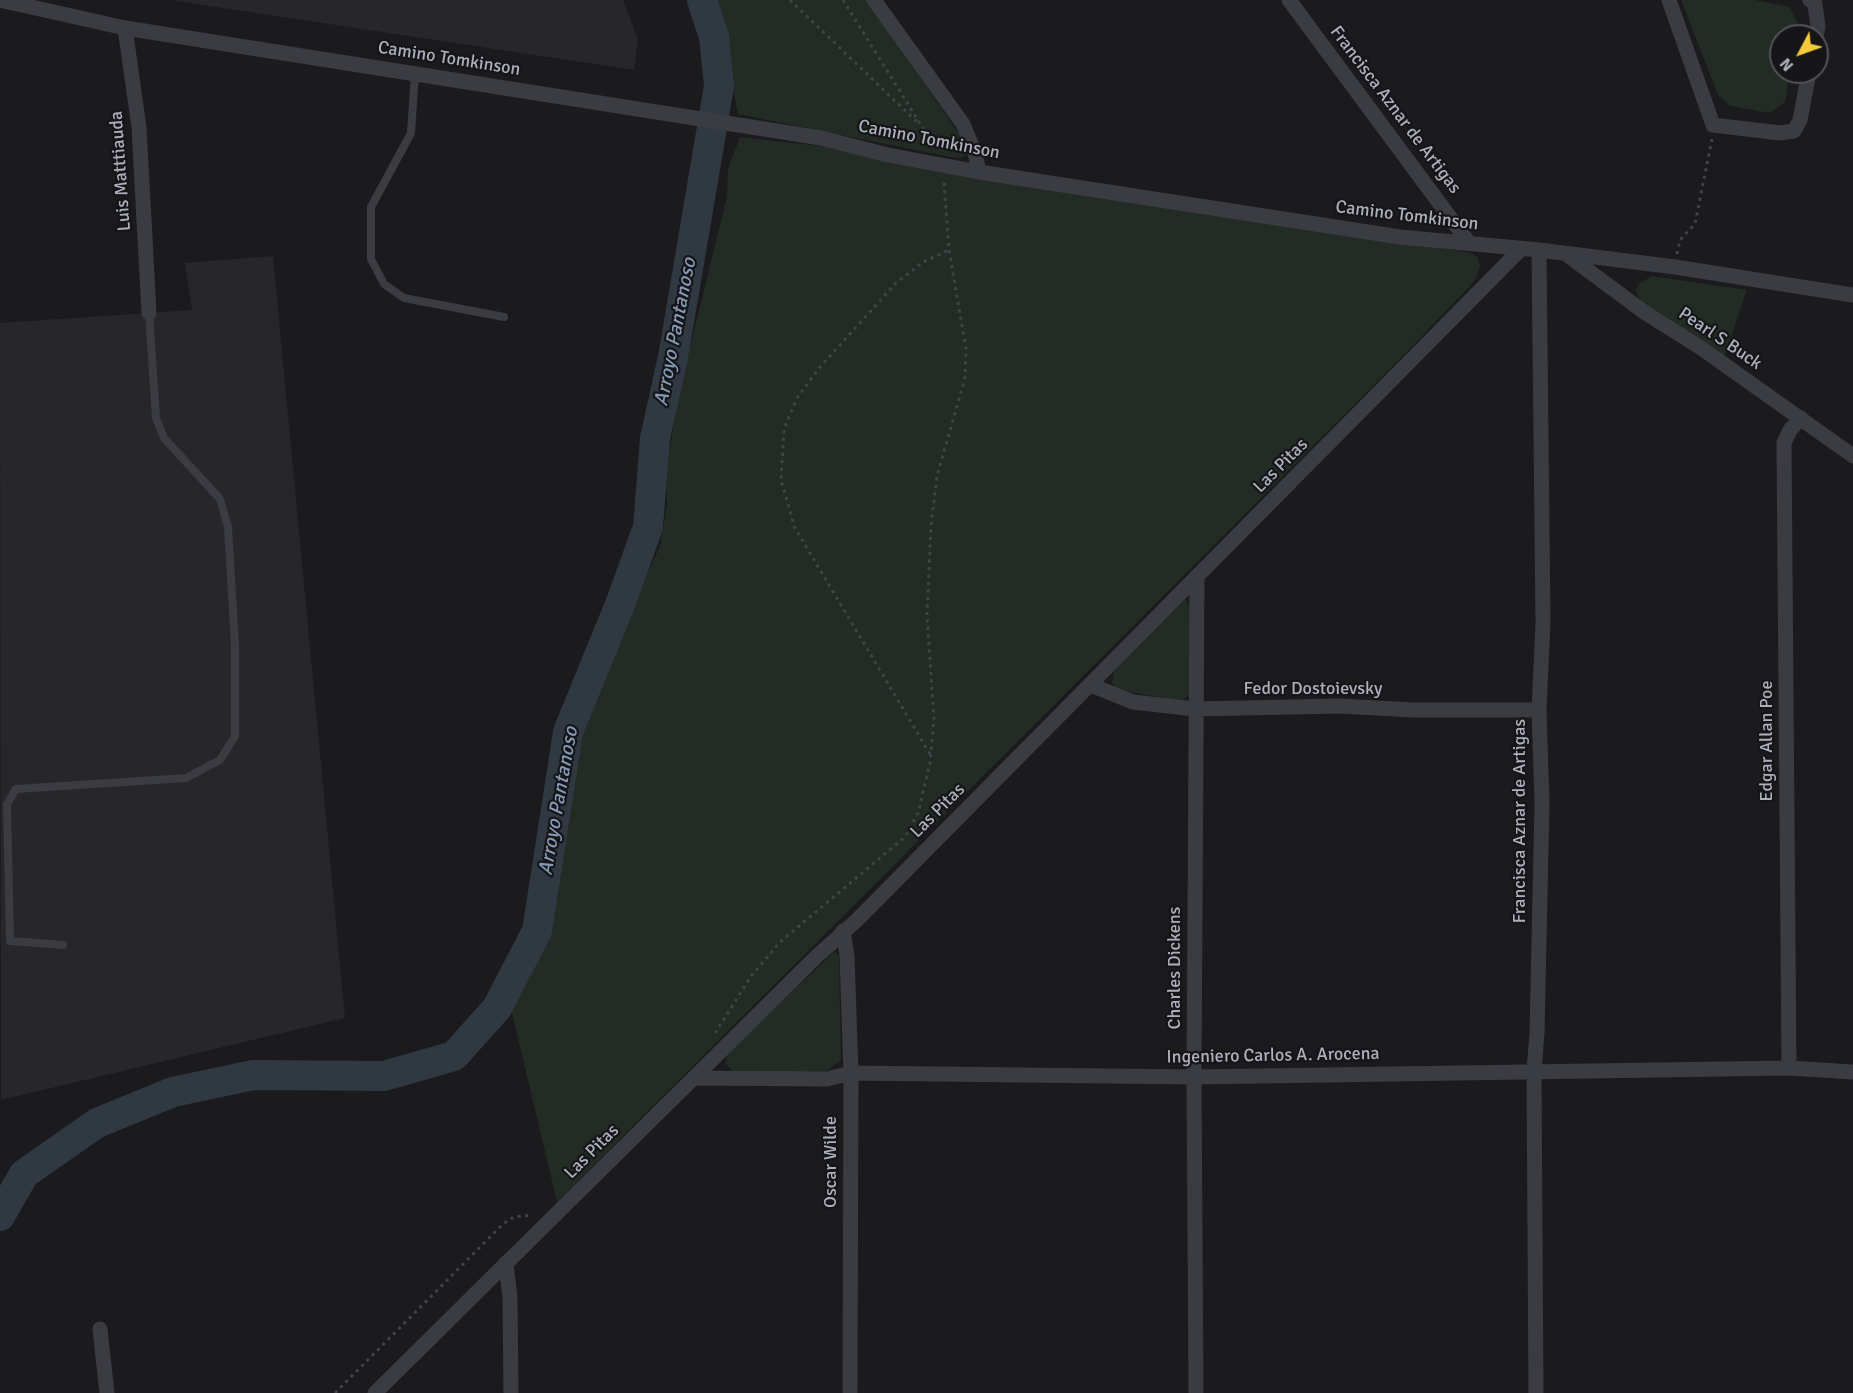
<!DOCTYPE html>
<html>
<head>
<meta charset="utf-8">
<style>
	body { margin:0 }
	#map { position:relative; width:1853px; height:1393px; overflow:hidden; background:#1b1a1d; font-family:Signika,sans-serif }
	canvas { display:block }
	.north { position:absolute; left:1769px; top:24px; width:60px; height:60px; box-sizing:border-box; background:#161518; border:2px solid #52535a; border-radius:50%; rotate:229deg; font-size:16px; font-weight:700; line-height:24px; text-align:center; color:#adb0bc }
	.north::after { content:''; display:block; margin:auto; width:21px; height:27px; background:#f4ca3c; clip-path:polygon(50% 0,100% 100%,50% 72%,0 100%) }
</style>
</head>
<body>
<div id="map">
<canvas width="1853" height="1393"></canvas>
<div class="north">N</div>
</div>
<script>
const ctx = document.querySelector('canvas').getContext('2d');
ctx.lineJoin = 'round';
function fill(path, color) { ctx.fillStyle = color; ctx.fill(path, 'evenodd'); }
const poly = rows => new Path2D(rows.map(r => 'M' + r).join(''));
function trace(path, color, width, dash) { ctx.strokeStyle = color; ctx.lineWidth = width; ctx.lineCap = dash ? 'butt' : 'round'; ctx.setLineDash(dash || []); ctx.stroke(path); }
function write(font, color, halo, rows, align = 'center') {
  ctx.font = font + ' Signika,sans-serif'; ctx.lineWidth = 4.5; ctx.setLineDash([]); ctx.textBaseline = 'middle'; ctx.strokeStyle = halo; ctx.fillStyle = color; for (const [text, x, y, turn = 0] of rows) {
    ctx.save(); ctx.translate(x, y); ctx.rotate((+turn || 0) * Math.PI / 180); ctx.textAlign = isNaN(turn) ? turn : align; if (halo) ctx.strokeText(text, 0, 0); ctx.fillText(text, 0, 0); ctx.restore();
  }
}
const built = poly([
	[170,0,623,0,638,39,634,70],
	[273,256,345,1018,1,1100,0,323,192,310,185,263]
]);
const green = poly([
	[715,0,867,0,968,147,967,154,961,158,950,157,738,114],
	[1681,0,1755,0,1790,7,1799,26,1797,36,1781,36,1781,72,1790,72,1785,102,1770,113,1730,106,1718,95],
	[740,137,839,148,1472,253,1478,258,1480,266,1477,277,1470,286,1404,355,557,1202,511,1009,540,926,549,848,582,729,606,663,660,546,667,506,666,470,679,392,727,196,728,168],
	[1652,276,1747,290,1724,357,1643,304,1635,290,1640,283],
	[1185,599,1190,609,1189,695,1181,701,1118,690,1112,683,1114,668],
	[835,951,839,956,841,1060,825,1072,739,1074,731,1070,725,1063,728,1052]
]);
const river = poly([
	[0,1216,24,1174,97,1123,173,1092,253,1075,384,1076,454,1056,497,1008,537,931,568,732,621,602,648,527,655,438,673,357,719,86,714,37,702,0]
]);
const path = poly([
	[790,0,918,123],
	[843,0,926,133,931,148],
	[1677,254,1680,240,1695,224,1712,139],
	[930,754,795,528,781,480,784,429,797,398,820,367,896,283,923,262,949,250],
	[715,1033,752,975,780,942,905,837,918,813,930,763,934,719,927,616,931,526,937,476,965,378,966,349,949,250,944,182],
	[335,1393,503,1224,514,1217,532,1215]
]);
const lane = poly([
	[415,73,411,133,371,207,371,259,384,284,404,298,504,317],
	[63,945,10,941,7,804,16,789,186,778,220,760,235,736,235,645,228,527,220,499,164,438,156,418,149,313]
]);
const street = poly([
	[0,0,125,28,821,138,888,155,979,172,1400,237,1539,250,1675,267,1853,295],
	[874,0,963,124,975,153,979,172],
	[1289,0,1469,243],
	[1669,0,1713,125,1780,133,1794,131,1800,120,1809,72],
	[1810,0,1815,4,1818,27,1816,36],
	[125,28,139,127,149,313],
	[1566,254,1644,312,1701,348,1853,456],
	[1091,685,1133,702,1195,709,1340,706,1413,710,1539,710],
	[843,931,847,956,851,1073,850,1393],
	[1789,1068,1784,443,1790,430,1801,418],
	[694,1078,827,1079,851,1073,1194,1077,1789,1068,1853,1072],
	[506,1263,510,1298,511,1393],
	[100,1329,107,1393],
	[375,1393,816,957,857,920,1521,249],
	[1196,1393,1194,1077,1197,579],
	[1536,1393,1534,1072,1537,1033,1542,803,1539,710,1543,623,1539,250]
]);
const streetNames = [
	["Camino Tomkinson",449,59,9],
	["Francisca Aznar de Artigas",1395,110,53],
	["Camino Tomkinson",929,140,11],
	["Luis Matttiauda",121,171,-94],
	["Camino Tomkinson",1407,216,7],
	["Pearl S Buck",1720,339,34],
	["Las Pitas",1281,466,-45],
	["Fedor Dostoievsky",1313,689],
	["Edgar Allan Poe",1767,741,-90],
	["Las Pitas",938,811,-45],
	["Francisca Aznar de Artigas",1520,821,-90],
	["Charles Dickens",1175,968,-90],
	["Ingeniero Carlos A. Arocena",1273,1056,-1],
	["Las Pitas",592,1152,-45],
	["Oscar Wilde",831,1162,-90]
];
const waterNames = [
	["Arroyo Pantanoso",676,332,-79],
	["Arroyo Pantanoso",559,801,-80]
];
fill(built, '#27262a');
fill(green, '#222b24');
trace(river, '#303841', 30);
trace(path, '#414349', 3, [3, 4.5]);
trace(lane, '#3b3c42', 8);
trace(street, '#3b3c42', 15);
write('18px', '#adb0bc', '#161518', streetNames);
write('italic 20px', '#849ab7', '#161518', waterNames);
</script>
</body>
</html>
